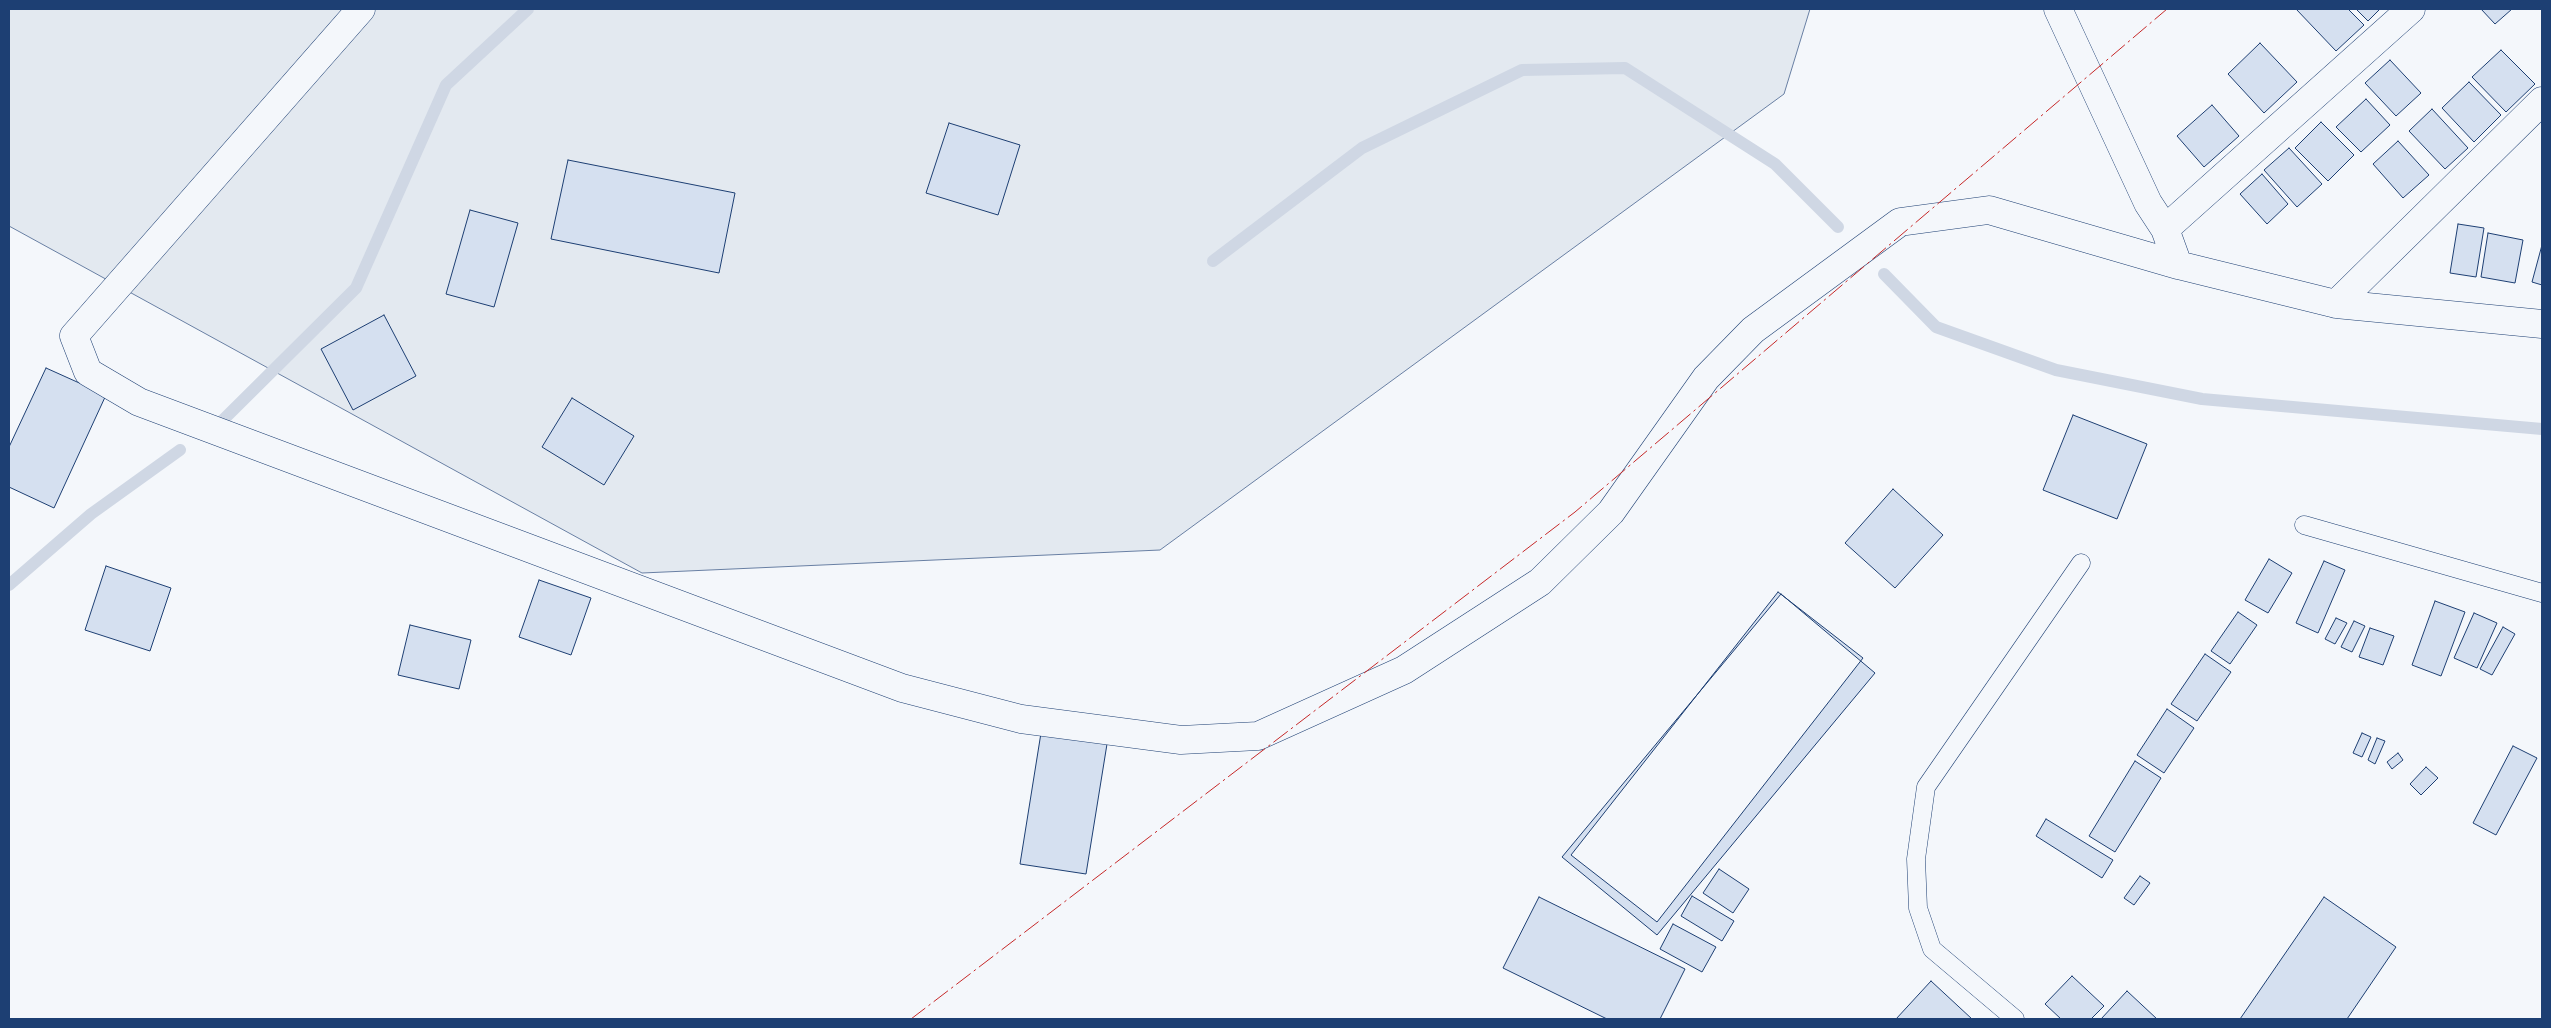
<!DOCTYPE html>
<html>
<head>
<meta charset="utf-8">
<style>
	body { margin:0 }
	#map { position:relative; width:2551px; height:1028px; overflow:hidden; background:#f4f7fb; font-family:Ubuntu,sans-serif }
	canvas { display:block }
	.frame { position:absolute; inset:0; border:10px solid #1d3f73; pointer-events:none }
</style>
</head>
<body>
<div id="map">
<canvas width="2551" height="1028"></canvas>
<div class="frame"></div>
</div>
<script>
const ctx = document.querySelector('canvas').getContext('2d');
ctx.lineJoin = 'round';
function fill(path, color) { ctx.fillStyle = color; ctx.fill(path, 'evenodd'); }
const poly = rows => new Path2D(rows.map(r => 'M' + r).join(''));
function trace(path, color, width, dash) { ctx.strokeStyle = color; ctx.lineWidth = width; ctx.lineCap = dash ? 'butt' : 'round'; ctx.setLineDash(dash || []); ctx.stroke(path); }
const green = poly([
	[9,9,1810,9,1784,94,1160,550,642,573,9,226,9,9]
]);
const stream = poly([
	[1213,261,1362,148,1522,70,1625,68,1775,164,1838,227],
	[1884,274,1936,327,2056,370,2202,399,2542,429],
	[222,421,356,288,446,85,528,9],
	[9,585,91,514,180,450]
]);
const building = poly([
	[2296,9,2348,9,2364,25,2336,51,2296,9],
	[2356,9,2380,9,2368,21,2356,9],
	[2481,9,2512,9,2495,24,2481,9],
	[2260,43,2297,82,2264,113,2228,74,2260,43],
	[2501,50,2535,84,2506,112,2472,77,2501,50],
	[2390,60,2421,93,2396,116,2365,83,2390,60],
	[2469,82,2501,115,2474,142,2442,108,2469,82],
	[2366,99,2390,125,2361,152,2336,127,2366,99],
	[2212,105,2239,136,2204,167,2177,136,2212,105],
	[2432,109,2468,148,2445,169,2409,131,2432,109],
	[2321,122,2354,155,2328,181,2295,148,2321,122],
	[949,123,1020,145,998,215,926,193,949,123],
	[2398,141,2429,175,2403,198,2373,164,2398,141],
	[2289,148,2322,184,2297,207,2264,170,2289,148],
	[568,160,735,193,719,273,551,239,568,160],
	[2262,174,2288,204,2267,224,2240,194,2262,174],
	[470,210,518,223,494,307,446,294,470,210],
	[2458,224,2484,228,2476,277,2450,273,2458,224],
	[2488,233,2523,240,2515,283,2481,277,2488,233],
	[2542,245,2542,285,2532,282,2542,245],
	[384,315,416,376,353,410,321,349,384,315],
	[46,368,106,395,54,508,9,487,9,447,46,368],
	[572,398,634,436,604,485,542,447,572,398],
	[2073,415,2147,444,2117,519,2043,490,2073,415],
	[1893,489,1943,535,1895,588,1845,543,1893,489],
	[2269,559,2292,573,2268,613,2245,600,2269,559],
	[2324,561,2345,570,2318,633,2296,623,2324,561],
	[106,566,171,588,150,651,85,630,106,566],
	[539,580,591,598,571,655,519,637,539,580],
	[1778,592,1863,658,1657,922,1571,855,1778,592],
	[1781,594,1875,673,1657,935,1562,857,1781,594],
	[2435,601,2465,612,2441,676,2412,665,2435,601],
	[2238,612,2257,625,2230,664,2211,651,2238,612],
	[2474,613,2497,623,2477,668,2454,658,2474,613],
	[2336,618,2347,623,2335,644,2325,639,2336,618],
	[2354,621,2365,626,2352,652,2341,647,2354,621],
	[410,625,471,640,459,689,398,675,410,625],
	[2503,627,2515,634,2492,675,2480,669,2503,627],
	[2370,628,2394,636,2383,665,2359,657,2370,628],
	[2205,654,2231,672,2197,721,2171,704,2205,654],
	[2167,709,2194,728,2164,773,2137,755,2167,709],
	[1041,733,1107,744,1086,874,1020,864,1041,733],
	[2362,733,2371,737,2362,757,2353,753,2362,733],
	[2377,738,2385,741,2375,764,2368,760,2377,738],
	[2513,746,2537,758,2496,835,2473,823,2513,746],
	[2398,753,2403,760,2392,769,2387,762,2398,753],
	[2135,761,2161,778,2115,852,2089,836,2135,761],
	[2426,767,2438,778,2421,795,2410,784,2426,767],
	[2046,819,2113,860,2102,878,2036,836,2046,819],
	[1719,869,1749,889,1733,913,1703,893,1719,869],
	[2140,876,2150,883,2134,905,2124,898,2140,876],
	[1692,896,1734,921,1722,941,1681,916,1692,896],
	[1539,897,1685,969,1660,1019,1607,1019,1503,968,1539,897],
	[2324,897,2396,947,2347,1019,2240,1019,2324,897],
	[1673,924,1716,947,1702,972,1660,949,1673,924],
	[2072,976,2104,1006,2091,1019,2061,1019,2045,1004,2072,976],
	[1931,981,1972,1019,1896,1019,1931,981],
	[2127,991,2157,1019,2101,1019,2127,991]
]);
const lane = poly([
	[2304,525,2542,593],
	[2015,1019,1932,949,1918,908,1916,859,1926,787,2081,563]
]);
const street = poly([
	[361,9,74,336,88,372,139,402,902,688,1021,719,1181,740,1258,736,1404,670,1540,582,1611,512,1706,378,1753,330,1900,222,1989,210,2178,265],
	[2058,9,2148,203,2165,229,2178,265,2336,304,2542,324],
	[2165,229,2411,9],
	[2336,304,2542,101]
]);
const power = poly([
	[911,1019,1575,512,2167,9]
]);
fill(green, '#e3e9f0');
trace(green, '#687fa3', 1);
trace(stream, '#cfd7e4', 12);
fill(building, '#d5e0f0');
trace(building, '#1d3f73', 1);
trace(lane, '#1d3f73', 19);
trace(street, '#1d3f73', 29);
trace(lane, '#f4f7fb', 18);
trace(street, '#f4f7fb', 28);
trace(power, '#c62828', 1, [18, 4, 2.5, 4]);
</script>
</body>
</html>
